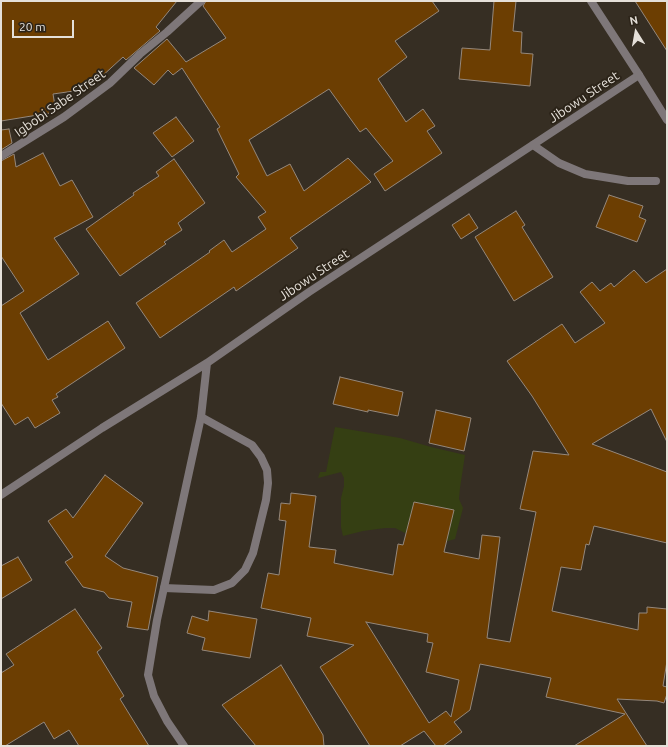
<!DOCTYPE html>
<html>
<head>
<meta charset="utf-8">
<style>
	body { margin:0 }
	#map { position:relative; width:668px; height:747px; overflow:hidden; background:#362e23; font-family:Ubuntu,sans-serif }
	canvas { display:block }
	.frame { position:absolute; inset:0; border:2px solid #e5e0d9; pointer-events:none }
	.north { position:absolute; left:616px; top:12px; width:40px; height:40px; -webkit-text-stroke:3px #2c2419; paint-order:stroke; rotate:349deg; font-size:11px; font-weight:700; line-height:16px; text-align:center; color:#e5e0d9 }
	.north::after { content:''; display:block; margin:auto; width:14px; height:18px; background:#e5e0d9; clip-path:polygon(50% 0,100% 100%,50% 72%,0 100%) }
	.scale { position:absolute; left:12px; top:20px; width:62px; height:18px; box-sizing:border-box; border:2px solid #e5e0d9; border-top:0; padding-left:5px; font-size:12px; line-height:14px; white-space:nowrap; color:#e5e0d9; -webkit-text-stroke:3px #2c2419; paint-order:stroke }
</style>
</head>
<body>
<div id="map">
<canvas width="668" height="747"></canvas>
<div class="frame"></div>
<div class="north">N</div>
<div class="scale">20 m</div>
</div>
<script>
const ctx = document.querySelector('canvas').getContext('2d');
ctx.lineJoin = 'round';
function fill(path, color) { ctx.fillStyle = color; ctx.fill(path, 'evenodd'); }
const poly = rows => new Path2D(rows.map(r => 'M' + r).join(''));
function trace(path, color, width, dash) { ctx.strokeStyle = color; ctx.lineWidth = width; ctx.lineCap = dash ? 'butt' : 'round'; ctx.setLineDash(dash || []); ctx.stroke(path); }
function write(font, color, halo, rows, align = 'center') {
  ctx.font = font + ' Ubuntu,sans-serif'; ctx.lineWidth = 4; ctx.setLineDash([]); ctx.textBaseline = 'middle'; ctx.strokeStyle = halo; ctx.fillStyle = color; for (const [text, x, y, turn = 0] of rows) {
    ctx.save(); ctx.translate(x, y); ctx.rotate((+turn || 0) * Math.PI / 180); ctx.textAlign = isNaN(turn) ? turn : align; if (halo) ctx.strokeText(text, 0, 0); ctx.fillText(text, 0, 0); ctx.restore();
  }
}
const green = poly([
	[335,427,400,438,431,447,465,455,460,488,459,499,463,508,455,539,441,543,413,537,395,528,385,528,363,531,343,536,341,527,341,498,344,486,344,478,341,472,318,478,320,472,326,472]
]);
const building = poly([
	[1,1,177,1,156,27,160,31,126,60,123,57,88,89,53,94,56,112,1,121,1,1],
	[206,1,432,1,439,11,395,41,407,57,378,79,406,122,423,109,435,126,427,131,442,153,385,191,374,174,393,161,366,128,360,132,329,89,249,140,267,176,290,164,304,191,348,158,371,182,290,238,298,248,236,291,234,287,160,338,136,303,210,252,209,251,224,240,232,252,266,229,258,217,266,212,236,177,239,174,217,129,220,127,182,68,173,75,168,70,154,85,134,68,167,39,186,62,226,38,203,6,206,1],
	[494,1,516,1,513,31,522,32,521,53,533,54,530,86,459,79,462,48,490,50,494,1],
	[635,1,667,1,667,51,635,1],
	[176,117,194,141,172,157,153,133,176,117],
	[9,129,12,143,1,150,1,130,9,129],
	[43,153,60,186,72,180,93,217,54,238,79,274,20,313,48,360,108,321,125,348,56,394,58,397,52,400,60,413,35,428,28,417,15,425,1,403,1,306,24,291,1,256,1,161,14,154,16,167,43,153],
	[174,159,205,203,178,223,182,230,164,242,166,244,120,276,86,229,134,195,133,193,159,176,156,172,174,159],
	[609,195,643,206,639,217,646,220,637,242,596,227,609,195],
	[516,211,525,225,522,227,553,277,514,301,475,237,516,211],
	[469,214,478,228,461,239,452,225,469,214],
	[667,269,667,442,651,409,592,444,667,472,667,543,594,526,589,545,586,544,581,570,561,567,552,611,638,630,639,613,647,613,647,607,667,609,667,661,663,686,667,687,667,694,664,703,657,701,617,699,647,746,574,746,625,714,546,697,551,678,480,664,470,710,454,722,462,732,443,746,436,746,424,731,400,746,370,746,320,667,354,645,307,636,311,618,261,608,268,573,279,575,286,521,279,520,281,503,290,504,291,493,316,496,309,547,336,550,334,563,393,575,398,544,403,545,414,502,454,510,444,552,479,559,482,535,500,537,487,638,510,642,536,512,520,509,533,451,569,455,532,396,507,361,562,324,575,343,605,323,580,292,592,282,600,291,611,283,614,287,634,270,646,283,667,269],
	[366,622,428,634,427,642,433,643,426,672,459,680,451,717,446,711,429,723,366,622],
	[340,377,403,392,398,416,368,410,368,412,333,404,340,377],
	[436,410,471,418,464,451,429,443,436,410],
	[105,475,143,503,105,556,123,568,158,577,148,630,127,627,132,602,109,598,104,592,83,587,65,562,73,557,48,521,66,509,73,518,105,475],
	[18,557,32,580,1,599,1,566,18,557],
	[75,609,102,648,97,652,124,696,120,699,149,746,79,746,69,730,54,739,44,722,5,746,1,746,1,673,14,665,6,654,75,609],
	[209,611,257,619,250,658,202,650,205,638,187,633,192,616,208,621,209,611],
	[281,665,323,735,324,746,256,746,222,705,281,665]
]);
const service = poly([
	[533,145,559,163,585,174,628,181,656,181],
	[164,588,214,590,232,583,245,570,253,553,266,500,268,483,267,470,261,457,252,445,201,417]
]);
const minor = poly([
	[1,156,64,117,110,83,140,54,167,32,201,1],
	[1,495,102,428,207,363,309,292,639,75],
	[184,746,167,721,154,696,148,675,157,620,201,417,207,363]
]);
const tertiary = poly([
	[591,1,639,75,667,120]
]);
const streetNames = [
	["Jibowu Street",584,97,-34],
	["Igbobi Sabe Street",60,103,-35],
	["Jibowu Street",314,275,-34]
];
fill(green, '#353f13');
fill(building, '#6c3e02');
trace(building, '#95887c', 1);
trace(service, '#7e7779', 8);
trace(minor, '#7e7779', 8);
trace(tertiary, '#7e7779', 8);
write('13px', '#e5e0d9', '#2c2419', streetNames);
</script>
</body>
</html>
